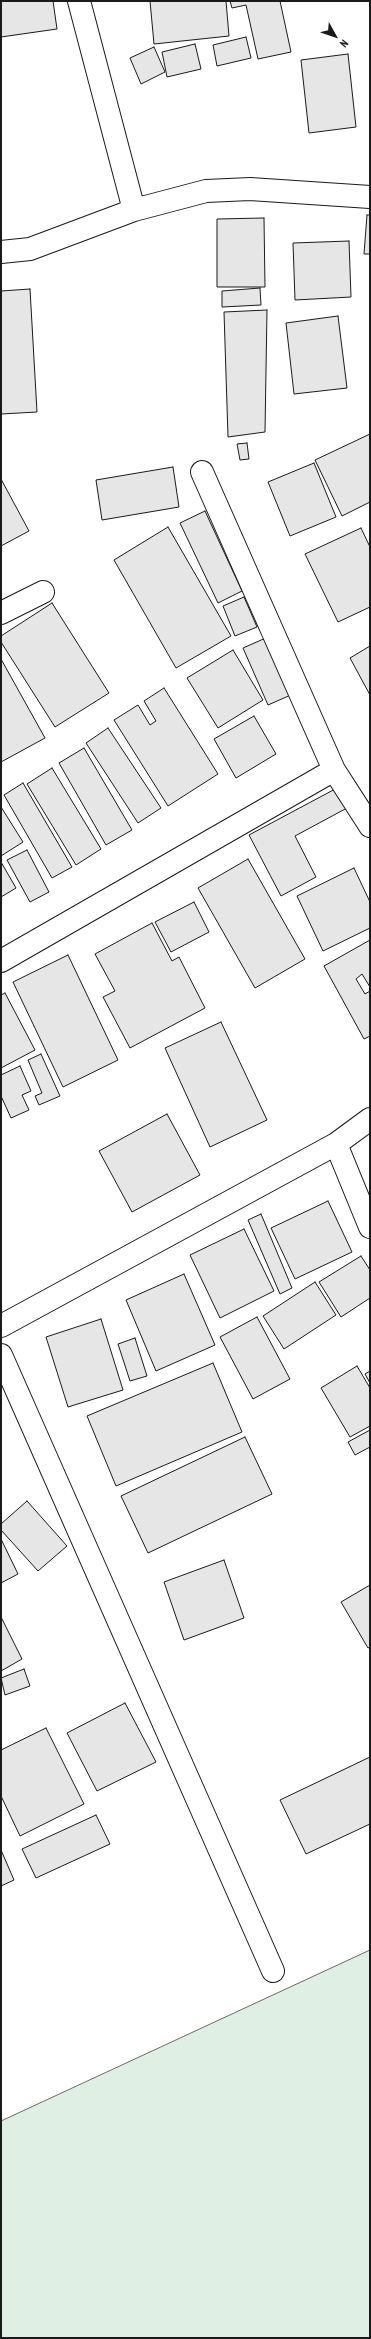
<!DOCTYPE html>
<html>
<head>
<meta charset="utf-8">
<style>
	body { margin:0 }
	#map { position:relative; width:371px; height:2339px; overflow:hidden; background:#fff; font-family:"PT Sans Narrow",sans-serif }
	canvas { display:block }
	.frame { position:absolute; inset:0; border:2px solid #1a1a1a; pointer-events:none }
	.north { position:absolute; left:315px; top:16px; width:40px; height:40px; -webkit-text-stroke:3px #fff; paint-order:stroke; rotate:130deg; font-size:11px; font-weight:700; line-height:16px; text-align:center; color:#1a1a1a }
	.north::after { content:''; display:block; margin:auto; width:14px; height:18px; background:#1a1a1a; clip-path:polygon(50% 0,100% 100%,50% 72%,0 100%) }
</style>
</head>
<body>
<div id="map">
<canvas width="371" height="2339"></canvas>
<div class="frame"></div>
<div class="north">N</div>
</div>
<script>
const ctx = document.querySelector('canvas').getContext('2d');
ctx.lineJoin = 'round';
function fill(path, color) { ctx.fillStyle = color; ctx.fill(path, 'evenodd'); }
const poly = rows => new Path2D(rows.map(r => 'M' + r).join(''));
function trace(path, color, width, dash) { ctx.strokeStyle = color; ctx.lineWidth = width; ctx.lineCap = dash ? 'butt' : 'round'; ctx.setLineDash(dash || []); ctx.stroke(path); }
const green = poly([
	[370,1950,370,2338,1,2338,1,2121,370,1950]
]);
const building = poly([
	[1,1,53,1,57,29,1,37,1,1],
	[150,1,226,1,229,36,154,44,150,1],
	[230,1,280,1,291,52,258,59,246,5,232,8,230,1],
	[246,37,251,58,217,66,213,45,246,37],
	[195,44,201,69,167,77,162,52,195,44],
	[154,47,165,72,141,84,130,58,154,47],
	[348,54,356,127,309,133,301,60,348,54],
	[367,215,370,215,370,254,364,254,367,215],
	[264,218,265,287,217,287,217,219,264,218],
	[349,241,351,297,295,300,293,243,349,241],
	[260,288,261,305,222,307,222,291,260,288],
	[30,289,37,412,1,414,1,291,30,289],
	[267,310,265,432,228,437,224,312,267,310],
	[338,316,347,388,294,394,286,323,338,316],
	[370,434,370,502,342,516,315,460,370,434],
	[247,443,249,459,240,460,237,444,247,443],
	[314,463,336,517,290,536,268,482,314,463],
	[173,467,179,507,102,520,96,480,173,467],
	[1,479,29,531,1,546,1,479],
	[205,511,242,591,218,603,180,523,205,511],
	[168,527,231,636,176,668,114,560,168,527],
	[361,528,370,547,370,607,338,622,305,554,361,528],
	[244,597,257,627,235,636,223,606,244,597],
	[52,603,109,693,55,727,1,642,1,636,52,603],
	[268,637,293,694,268,705,243,648,268,637],
	[370,646,370,695,350,658,370,646],
	[233,650,263,700,218,728,187,678,233,650],
	[1,659,45,738,1,762,1,659],
	[164,688,218,774,168,806,114,720,138,705,150,725,156,721,144,701,164,688],
	[254,716,276,754,236,778,214,739,254,716],
	[108,728,161,808,138,823,86,743,108,728],
	[84,748,132,830,106,845,59,763,84,748],
	[52,768,101,849,76,865,27,784,52,768],
	[23,783,72,867,52,878,4,795,23,783],
	[337,788,347,808,295,836,316,877,281,896,249,835,337,788],
	[1,807,23,842,1,856,1,807],
	[27,850,49,892,30,902,7,860,27,850],
	[248,859,305,959,255,988,198,888,248,859],
	[1,862,16,888,1,897,1,862],
	[354,868,370,902,370,928,323,951,297,896,354,868],
	[194,902,209,932,171,952,155,922,194,902],
	[152,923,172,961,179,957,205,1008,130,1048,103,997,115,991,95,954,152,923],
	[370,940,370,987,362,974,356,979,365,994,370,991,370,1036,364,1039,324,966,370,940],
	[68,955,118,1060,63,1087,13,982,68,955],
	[5,993,35,1050,1,1068,1,995,5,993],
	[221,1022,267,1120,210,1147,165,1048,221,1022],
	[41,1054,60,1096,39,1105,35,1096,42,1093,28,1060,41,1054],
	[20,1066,31,1091,22,1095,29,1110,11,1118,1,1096,1,1075,20,1066],
	[167,1114,200,1175,132,1212,99,1151,167,1114],
	[328,1201,352,1252,295,1279,271,1228,328,1201],
	[261,1214,292,1288,280,1294,248,1220,261,1214],
	[244,1229,274,1291,220,1318,190,1255,244,1229],
	[361,1256,370,1270,370,1298,341,1317,319,1282,361,1256],
	[184,1274,215,1345,156,1371,126,1300,184,1274],
	[315,1282,336,1315,284,1349,263,1316,315,1282],
	[257,1317,290,1379,253,1399,220,1337,257,1317],
	[101,1319,123,1390,68,1407,46,1337,101,1319],
	[135,1338,147,1376,130,1381,118,1344,135,1338],
	[213,1363,242,1432,116,1486,87,1416,213,1363],
	[357,1366,370,1388,370,1426,350,1437,321,1388,357,1366],
	[370,1371,370,1383,365,1374,370,1371],
	[370,1430,370,1447,355,1455,348,1442,370,1430],
	[245,1437,272,1494,148,1553,121,1496,245,1437],
	[27,1501,67,1546,38,1571,1,1530,1,1524,27,1501],
	[1,1539,18,1574,1,1583,1,1539],
	[224,1560,244,1618,184,1640,164,1582,224,1560],
	[370,1585,370,1647,368,1648,341,1602,370,1585],
	[1,1617,22,1659,1,1671,1,1617],
	[24,1669,30,1686,5,1695,1,1678,24,1669],
	[125,1703,156,1762,97,1791,67,1733,125,1703],
	[46,1728,84,1804,20,1836,1,1796,1,1750,46,1728],
	[370,1757,370,1824,306,1854,280,1800,370,1757],
	[96,1815,110,1844,36,1878,22,1849,96,1815],
	[1,1850,14,1880,1,1886,1,1850]
]);
const minor = poly([
	[79,1,134,210],
	[1,252,30,249,134,210,206,191,250,189,370,197],
	[202,472,334,770,370,826],
	[1,613,43,592],
	[1,961,334,770],
	[336,1144,370,1227],
	[1,1326,336,1144,370,1119],
	[1,1355,273,1971]
]);
fill(green, '#e0efe3');
trace(green, '#6a6a6a', 1);
fill(building, '#e6e6e6');
trace(building, '#1a1a1a', 1);
trace(minor, '#1a1a1a', 24);
trace(minor, '#fff', 22);
</script>
</body>
</html>
